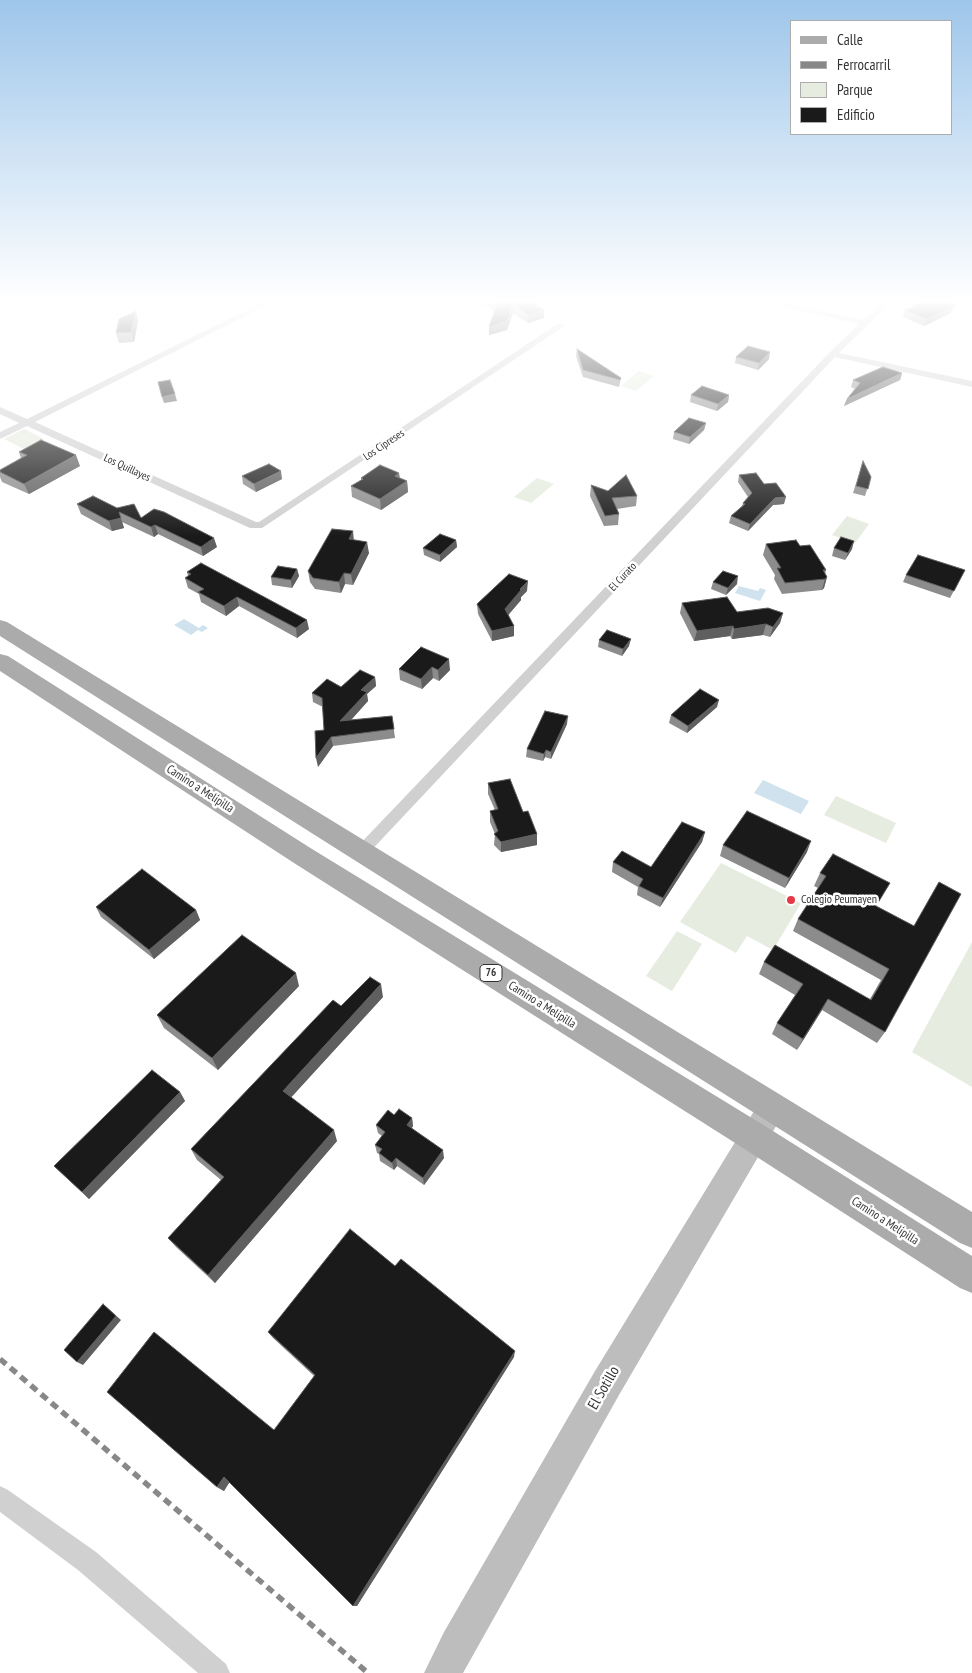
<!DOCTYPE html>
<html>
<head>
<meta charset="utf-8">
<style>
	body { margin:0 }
	#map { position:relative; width:972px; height:1673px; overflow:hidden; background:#fff; font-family:"PT Sans Narrow",sans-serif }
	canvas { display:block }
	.legend { position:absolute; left:790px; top:20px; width:162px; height:115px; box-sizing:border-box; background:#fff; border:1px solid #adadad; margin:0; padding:6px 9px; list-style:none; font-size:15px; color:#333 }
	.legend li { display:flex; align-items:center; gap:10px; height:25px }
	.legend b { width:25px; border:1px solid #adadad }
</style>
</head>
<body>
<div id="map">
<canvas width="972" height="1673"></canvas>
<ul class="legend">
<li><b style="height:6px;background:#ababab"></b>Calle</li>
<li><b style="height:6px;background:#888"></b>Ferrocarril</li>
<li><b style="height:14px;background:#e6ecdf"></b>Parque</li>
<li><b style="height:14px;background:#1a1a1a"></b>Edificio</li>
</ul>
</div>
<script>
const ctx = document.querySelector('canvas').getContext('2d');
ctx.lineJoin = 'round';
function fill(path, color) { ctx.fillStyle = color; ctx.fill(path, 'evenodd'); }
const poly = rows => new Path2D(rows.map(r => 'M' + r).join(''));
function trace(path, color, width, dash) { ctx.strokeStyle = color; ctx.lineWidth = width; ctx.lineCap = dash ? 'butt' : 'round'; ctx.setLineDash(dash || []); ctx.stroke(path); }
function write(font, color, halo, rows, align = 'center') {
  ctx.font = font + ' "PT Sans Narrow",sans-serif'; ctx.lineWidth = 5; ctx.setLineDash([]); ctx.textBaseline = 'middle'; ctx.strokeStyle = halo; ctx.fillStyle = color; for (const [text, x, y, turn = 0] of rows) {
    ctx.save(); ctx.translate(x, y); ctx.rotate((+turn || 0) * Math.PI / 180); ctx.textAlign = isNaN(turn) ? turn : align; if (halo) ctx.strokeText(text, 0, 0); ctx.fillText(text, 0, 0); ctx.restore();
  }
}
const green = poly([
	[639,371,654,376,636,391,621,386],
	[24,429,44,439,24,449,4,439],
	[537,478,554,484,531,503,514,497],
	[847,516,869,524,855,543,832,535],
	[836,796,896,823,886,843,824,815],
	[721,863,801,903,773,950,747,936,736,953,680,922],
	[677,931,702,944,672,991,646,976],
	[972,942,972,1087,912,1052]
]);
const water = poly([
	[739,586,758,591,760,588,766,590,760,601,735,593],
	[184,619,199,628,203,625,208,628,202,632,198,630,191,635,174,625],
	[763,780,809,801,801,814,754,793]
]);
const street = poly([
	[261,303,271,303,35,422,256,522,259,522,559,323,566,325,262,528,250,528,27,426,0,439,0,432,19,423,0,414,0,407,27,419,261,303],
	[768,303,783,303,863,320,881,303,890,303,839,353,972,381,972,387,835,357,366,856,361,858,356,856,353,852,356,848,830,352,859,324,768,303],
	[0,1486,8,1490,96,1552,226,1664,230,1673,198,1673,78,1570,0,1512,0,1486]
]);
const secondary = poly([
	[772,1094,782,1098,786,1107,782,1116,619,1395,463,1673,424,1673,444,1632,595,1371,762,1098,772,1094]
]);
const primary = poly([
	[0,620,7,622,972,1212,972,1248,960,1243,0,636,0,620],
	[0,654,8,656,312,849,765,1126,972,1256,972,1293,960,1288,743,1148,294,863,0,671,0,654]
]);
const rail = poly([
	[0,1359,368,1673]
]);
const wall = poly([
	[482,303,538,303,537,305,544,310,544,318,528,323,513,313,507,330,489,335,494,311],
	[917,303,956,303,951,313,924,326,903,317,905,310,912,308,913,305],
	[138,321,134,342,119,343,116,333],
	[577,349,621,378,619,387,583,377,576,356],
	[736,357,769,359,758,370,735,363],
	[902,373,900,380,844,406,847,399,855,389,851,387,853,380],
	[691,395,729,395,728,402,717,411,690,402],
	[706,423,704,430,689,444,673,439,674,432],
	[19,452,80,466,29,494,2,482,0,477,0,470,21,458],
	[863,461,871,477,865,496,853,493],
	[399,473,400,478,407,481,408,492,381,510,352,497,351,486,361,480,361,478],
	[739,475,764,484,784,504,773,505,748,531,729,523,731,516,742,506,743,503,748,497,738,482],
	[242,476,282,479,256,492,243,484],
	[591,485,608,491,637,496,636,506,617,509,619,514,618,525,604,526,590,496],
	[77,504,117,508,217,547,203,556,158,534,154,537,122,522,124,528,112,531,81,514],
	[354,540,369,553,353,585,345,584,341,593,315,589,310,582,308,571],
	[456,540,457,547,440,562,424,555,423,548],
	[766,544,800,546,826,570,825,574,827,577,824,588,822,590,782,594,774,579,775,575,763,555],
	[834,548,852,549,845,560,832,556],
	[297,569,299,576,292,588,272,585,271,577],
	[965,570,950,598,903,582,906,575],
	[187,572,309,629,297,638,239,606,226,616,201,602,199,594,188,588,185,578,188,576],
	[713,582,737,584,726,595,711,589],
	[527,591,521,597,521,600,508,615,514,626,514,636,492,641,478,614,477,604],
	[682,603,737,612,783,613,780,623,770,637,763,635,732,639,730,636,694,641,680,613],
	[599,640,629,646,622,656,598,647],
	[421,647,450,670,439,681,433,678,422,689,400,680,399,669],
	[375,677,376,686,367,694,368,701,351,720,392,716,395,738,333,746,318,767,324,730,323,707,313,702,312,693,341,687],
	[717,707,687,733,669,723,671,715],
	[567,724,551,759,545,757,543,761,526,757,527,749],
	[488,783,523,812,537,834,537,845,501,852,494,845,495,834,490,822,490,811,495,810,488,794],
	[705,832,702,842,660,907,637,895,638,887,612,872,613,862,651,867],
	[723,845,807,852,785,888,720,856],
	[820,873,883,895,876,906,914,926,939,882,885,1032,877,1043,822,1010,797,1050,772,1034,777,1023,795,995,759,974,764,962,870,999,881,980,793,931,798,919,818,888,814,886],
	[96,907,196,910,200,920,154,959,101,917],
	[299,986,218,1070,164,1028,157,1015],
	[383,997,291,1097,337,1141,215,1283,176,1247,168,1238,221,1180,197,1160,191,1149,341,1006],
	[180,1092,185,1101,89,1199,54,1166],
	[394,1115,412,1118,413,1126,412,1128,444,1158,424,1185,397,1166,394,1170,380,1161,379,1154,377,1153,375,1145,382,1136,378,1133,376,1125],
	[395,1266,514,1357,357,1606,353,1606,229,1482,224,1491,217,1487,274,1430,314,1376,273,1338,268,1332]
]);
const shadedWall = poly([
	[955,303,956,303,951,313,924,326,927,319],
	[513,305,513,313,507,330,489,335,489,327],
	[544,310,544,318,528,323,529,315],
	[136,311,138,321,134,342,131,332],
	[770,352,769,359,758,370,759,363],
	[902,373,900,380,844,406,847,399],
	[175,394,177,401,164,403,162,397],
	[729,395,728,402,717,411,718,404],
	[706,423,704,430,689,444,690,437],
	[76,455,80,466,29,494,24,484],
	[281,471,282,479,256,492,254,484],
	[399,473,400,484,395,476],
	[407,481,408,492,381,510,380,499],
	[786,497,784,504,773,505,748,531,750,524,775,498],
	[121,518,124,528,112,531,109,521],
	[155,525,158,534,154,537,151,527],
	[353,531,354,542,349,539],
	[214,538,217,547,203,556,201,547],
	[456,540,457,547,440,562,440,555],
	[854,541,852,549,845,560,848,553],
	[367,542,369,553,353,585,351,574],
	[297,569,299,576,292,588,291,580],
	[344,573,345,584,341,593,339,582],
	[738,576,737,584,726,595,728,588],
	[827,577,824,588,822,590,825,579],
	[528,581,527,591,521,597,521,600,505,619,505,609,520,589],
	[237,597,239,606,226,616,224,606],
	[783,613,780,623,770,637,773,627],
	[307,620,309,629,297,638,296,628],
	[766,624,763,635,732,639,734,629],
	[514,626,514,636,492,641,492,631],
	[733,626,730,636,694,641,697,631],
	[631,639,629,646,622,656,623,649],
	[449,659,450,670,439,681,438,670],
	[432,667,433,678,422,689,421,679],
	[375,677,376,686,367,694,368,701,342,730,340,721,361,690],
	[719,700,717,707,687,733,688,726],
	[568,716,567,724,551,759,551,752],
	[331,737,333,746,318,767,316,758],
	[546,750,545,757,543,761,544,754],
	[705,832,702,842,660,907,663,898],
	[537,834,537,845,501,852,501,842],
	[811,841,807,852,785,888,789,878],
	[196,910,200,920,154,959,149,950],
	[296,973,299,986,218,1070,212,1058],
	[381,984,383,997,287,1102,283,1091],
	[828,999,822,1010,797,1050,803,1039],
	[180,1092,185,1101,89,1199,82,1192],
	[412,1118,413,1126,408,1133,407,1125],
	[334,1130,337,1141,215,1283,208,1275],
	[443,1150,444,1158,424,1185,423,1178],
	[396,1158,397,1166,394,1170,392,1163],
	[103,1304,121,1320,83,1365,77,1362],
	[515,1351,514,1357,357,1606,353,1606],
	[224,1477,231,1480,224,1491,217,1487]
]);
const building = poly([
	[495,303,533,303,544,310,529,315,513,305,507,321,489,327,497,304,495,303],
	[917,303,955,303,953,307,927,319,905,310,916,306,913,305,917,303],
	[136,311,131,332,116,333,119,319,136,311],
	[748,346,770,352,759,363,736,357,748,346],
	[577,349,621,378,620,380,583,370,577,349],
	[883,367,902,373,847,399,860,383,853,380,883,367],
	[170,380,175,394,162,397,158,382,170,380],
	[702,386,729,395,718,404,691,395,702,386],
	[689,418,706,423,690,437,674,432,689,418],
	[41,440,76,455,24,484,0,472,0,470,27,455,19,452,41,440],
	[863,461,871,477,868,489,856,486,863,461],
	[269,464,281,471,254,484,242,476,269,464],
	[380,465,399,473,395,476,407,481,380,499,351,486,363,479,361,478,380,465],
	[756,473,764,484,776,483,786,497,775,498,750,524,731,516,745,504,743,503,752,493,739,475,756,473],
	[626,475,637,496,612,498,619,514,605,516,591,485,608,491,626,475],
	[93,496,117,508,134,504,141,518,154,509,164,512,214,538,201,547,155,525,151,527,119,512,121,518,109,521,77,504,93,496],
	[332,529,353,531,349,539,367,542,351,574,344,573,339,582,313,578,308,571,332,529],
	[440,534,456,540,440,555,423,548,440,534],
	[841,537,854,541,848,553,834,548,841,537],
	[796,540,800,546,810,545,826,570,823,570,827,577,825,579,785,583,777,568,781,568,766,544,796,540],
	[918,555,965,570,954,591,906,575,918,555],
	[201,563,307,620,296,628,237,597,224,606,198,592,204,589,185,578,191,574,187,572,201,563],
	[278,566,297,569,291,580,271,577,278,566],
	[723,571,738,576,728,588,713,582,723,571],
	[509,574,528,581,520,589,521,590,505,609,514,626,492,631,477,604,509,574],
	[727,597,737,612,768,608,783,613,773,627,766,624,734,629,733,626,697,631,682,603,727,597],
	[607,630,631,639,623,649,599,640,607,630],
	[421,647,449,659,438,670,432,667,421,679,399,669,421,647],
	[360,670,375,677,361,690,367,692,340,721,392,716,394,729,331,737,316,758,315,731,324,730,322,698,312,693,327,679,341,687,360,670],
	[700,689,719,700,688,726,671,715,700,689],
	[545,711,568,716,551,752,546,750,544,754,527,749,545,711],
	[510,779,523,812,528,811,537,834,501,842,494,834,498,831,490,811,498,809,488,783,510,779],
	[747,811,811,841,789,878,723,845,747,811],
	[682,822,705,832,663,898,639,886,643,879,613,862,622,851,651,867,682,822],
	[833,854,890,883,876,906,914,926,939,882,961,894,885,1032,828,999,803,1039,777,1023,803,984,764,962,775,945,871,1000,889,969,798,919,826,876,820,873,833,854],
	[142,869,196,910,149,950,96,907,142,869],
	[242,935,296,973,212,1058,157,1015,242,935],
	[370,977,381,984,283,1091,334,1130,208,1275,168,1238,224,1177,191,1149,333,1000,341,1006,370,977],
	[152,1070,180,1092,82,1192,54,1166,152,1070],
	[399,1109,412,1118,407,1125,443,1150,423,1178,396,1158,392,1163,379,1153,382,1149,375,1145,385,1132,376,1125,388,1110,394,1115,399,1109],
	[350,1229,395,1266,401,1259,515,1351,353,1606,224,1477,217,1487,107,1392,154,1332,274,1430,315,1375,268,1332,350,1229],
	[103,1304,116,1316,77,1362,64,1350,103,1304]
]);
const markers = [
	[791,900,5,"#e63946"]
];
const farStreetnames = [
	["Los Cipreses",384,445,-34],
	["Los Quillayes",127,468,25],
	["El Curato",623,577,-47]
];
const shields = [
	[491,973,22]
];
const shieldNames = [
	["76",491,973]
];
const streetNames = [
	["Camino a Melipilla",200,789,33],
	["Camino a Melipilla",542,1005,32],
	["Camino a Melipilla",885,1221,33]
];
const poiNames = [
	["Colegio Peumayen",801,900]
];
const nearStreetnames = [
	["El Sotillo",604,1388,-60]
];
fill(green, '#e6ecdf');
fill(water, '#cfe2ee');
fill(street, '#d0d0d0');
fill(secondary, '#bdbdbd');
fill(primary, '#ababab');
trace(rail, '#888', 5.5, [8, 5.5]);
fill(wall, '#8c8c8c');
fill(shadedWall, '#5f5f5f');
fill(building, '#1a1a1a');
trace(building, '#5f5f5f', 1);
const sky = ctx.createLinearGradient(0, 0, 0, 537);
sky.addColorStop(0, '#9ec6ea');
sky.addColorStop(0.56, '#fff');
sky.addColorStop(1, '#ffffff00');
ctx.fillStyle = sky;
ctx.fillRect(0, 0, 972, 537);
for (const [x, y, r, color] of markers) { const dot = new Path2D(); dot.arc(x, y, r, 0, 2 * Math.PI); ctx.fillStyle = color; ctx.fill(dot); trace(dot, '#fff', 2); }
write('11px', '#333', '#fff', farStreetnames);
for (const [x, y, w] of shields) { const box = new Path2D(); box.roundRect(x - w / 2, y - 8.5, w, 17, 4); ctx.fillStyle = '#fff'; ctx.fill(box); trace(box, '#333', 1); }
write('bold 11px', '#333', null, shieldNames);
write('12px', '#333', '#fff', streetNames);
write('12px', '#333', '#fff', poiNames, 'left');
write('15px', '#333', '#fff', nearStreetnames);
</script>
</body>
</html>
